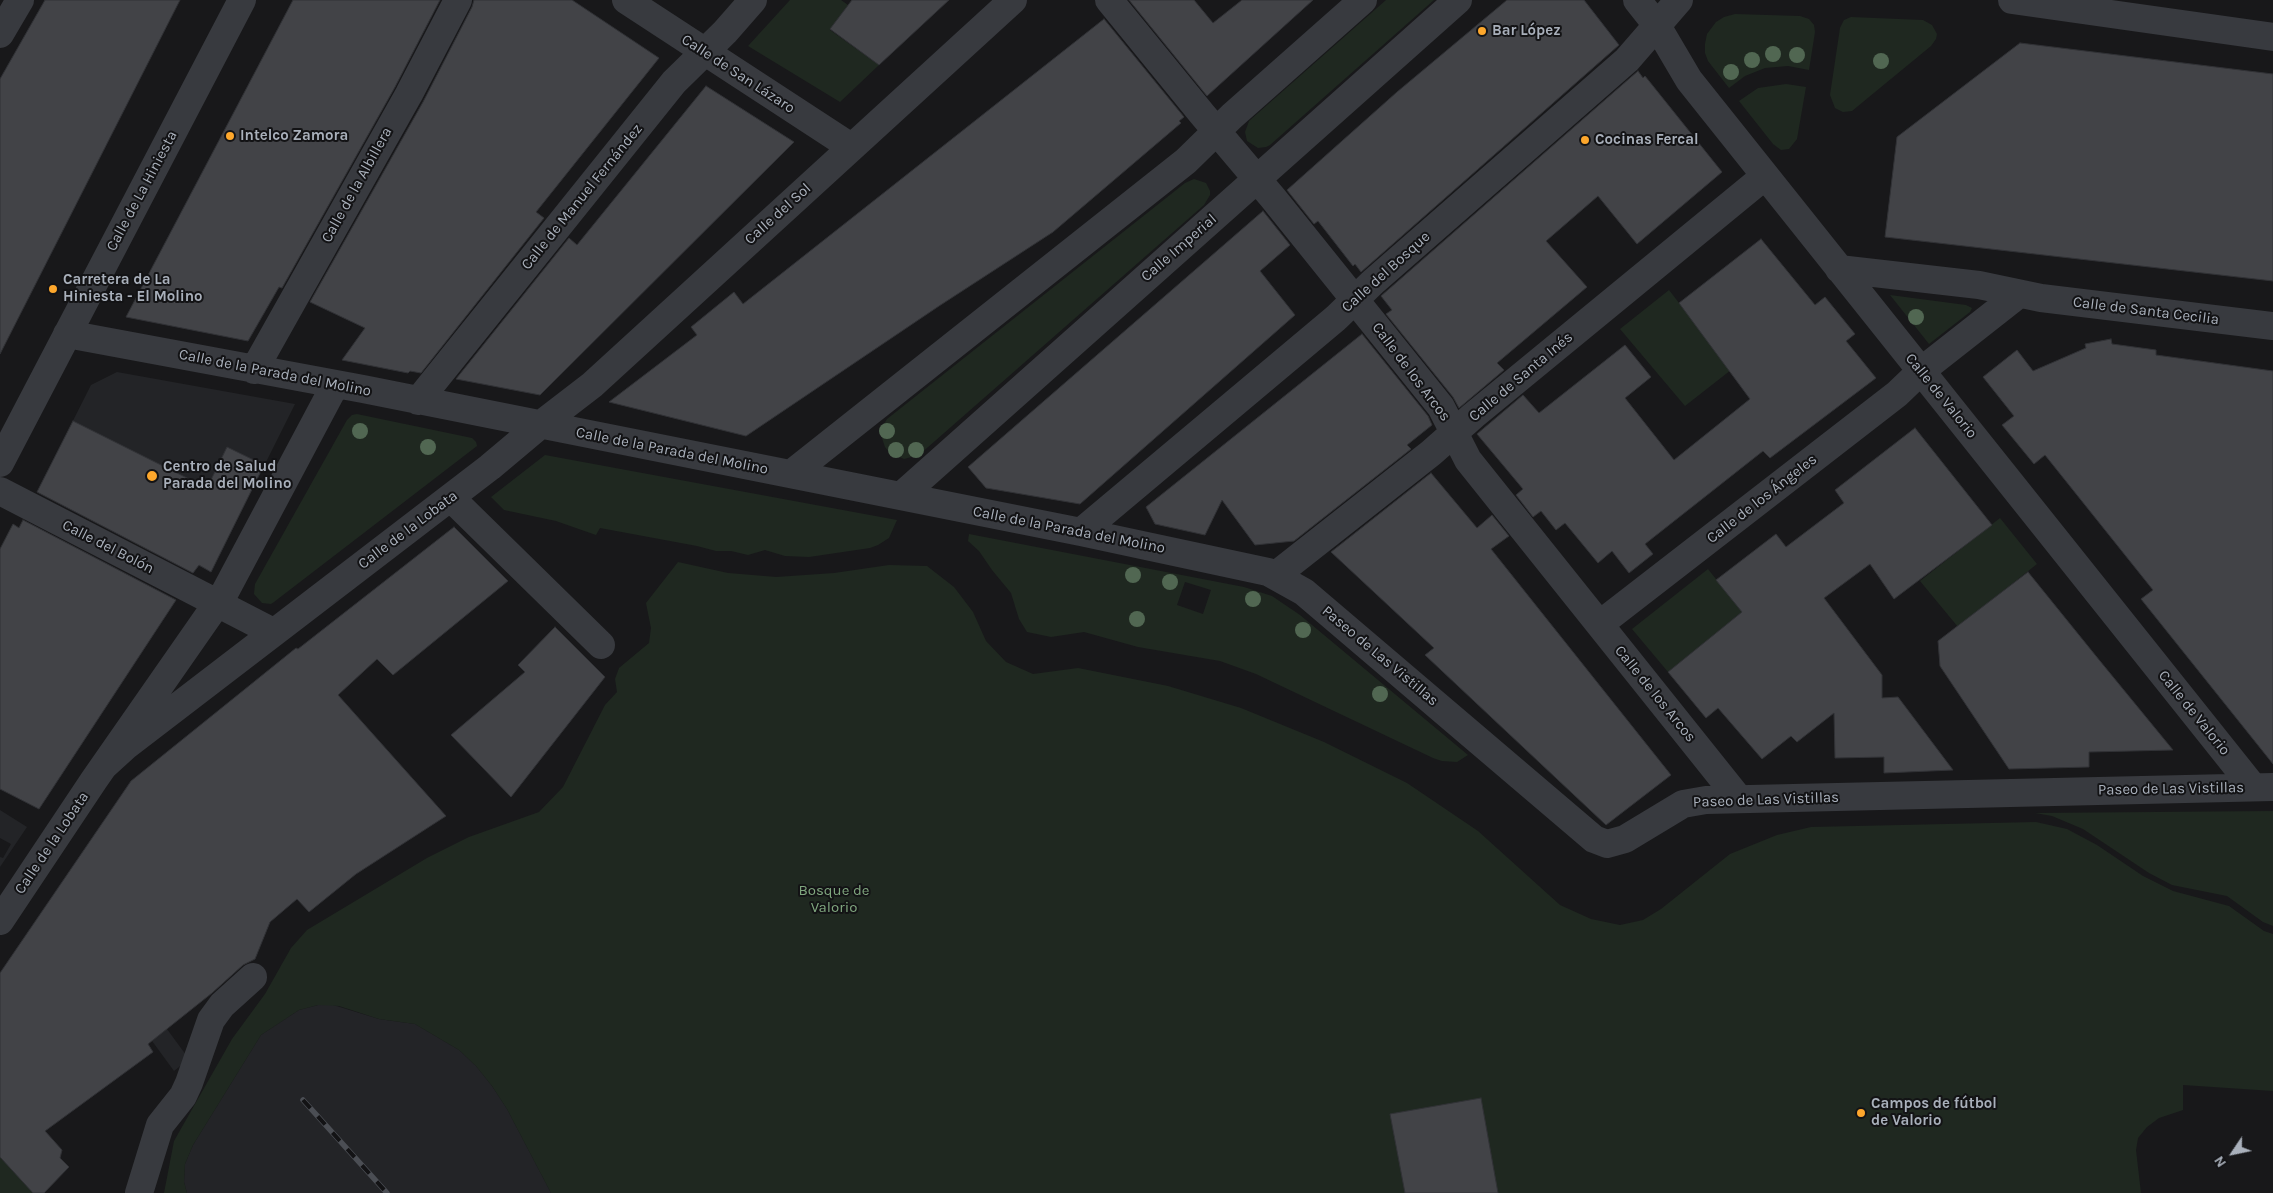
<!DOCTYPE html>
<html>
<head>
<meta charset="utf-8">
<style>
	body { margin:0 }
	#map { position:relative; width:2273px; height:1193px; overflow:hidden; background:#18181a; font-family:Karla,sans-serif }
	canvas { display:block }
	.north { position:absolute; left:2208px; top:1128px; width:50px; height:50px; -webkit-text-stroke:4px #131315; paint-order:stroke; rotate:236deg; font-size:14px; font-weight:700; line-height:20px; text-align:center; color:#a9b0bb }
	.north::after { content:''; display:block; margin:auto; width:18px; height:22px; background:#a9b0bb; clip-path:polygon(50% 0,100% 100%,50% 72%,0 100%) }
</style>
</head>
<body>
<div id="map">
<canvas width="2273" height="1193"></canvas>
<div class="north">N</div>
</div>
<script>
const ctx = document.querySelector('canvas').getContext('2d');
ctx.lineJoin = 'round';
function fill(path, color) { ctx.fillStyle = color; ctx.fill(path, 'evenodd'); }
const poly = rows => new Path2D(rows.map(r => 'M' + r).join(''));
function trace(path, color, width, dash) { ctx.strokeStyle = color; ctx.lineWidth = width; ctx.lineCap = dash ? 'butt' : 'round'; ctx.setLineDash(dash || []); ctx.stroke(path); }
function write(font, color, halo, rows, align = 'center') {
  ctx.font = font + ' Karla,sans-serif'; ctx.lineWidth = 4; ctx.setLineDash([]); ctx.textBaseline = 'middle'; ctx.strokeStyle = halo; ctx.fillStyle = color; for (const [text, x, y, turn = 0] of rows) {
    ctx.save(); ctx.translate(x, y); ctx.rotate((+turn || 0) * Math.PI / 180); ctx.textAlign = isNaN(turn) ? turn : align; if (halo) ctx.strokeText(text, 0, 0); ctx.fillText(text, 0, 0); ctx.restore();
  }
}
const built = poly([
	[117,372,295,404,211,572,40,486,91,385],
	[0,810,27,827,0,867,0,857,3,858,11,844,0,838],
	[114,957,189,1059,174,1071,144,1030],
	[330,1004,379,1019,415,1024,459,1050,476,1066,492,1086,507,1109,551,1193,187,1193,184,1182,185,1164,193,1145,261,1035,299,1010,318,1005]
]);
const green = poly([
	[790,0,841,0,848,5,830,30,879,65,840,102,748,46],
	[1386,0,1434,0,1270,145,1266,147,1258,148,1247,141,1245,132,1249,121],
	[1735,14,1800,16,1809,19,1814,25,1815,32,1809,70,1788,66,1765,68,1745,76,1729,88,1708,61,1705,53,1705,44,1707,34,1716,22,1724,17],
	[1851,17,1923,20,1932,25,1937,34,1936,39,1931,46,1852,111,1843,112,1835,108,1830,95,1840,28,1844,20],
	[1786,84,1806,87,1797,139,1789,149,1781,150,1773,144,1739,101,1758,88],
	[1194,179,1206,183,1210,191,1210,195,1204,205,919,455,904,459,889,452,885,447,881,435,881,429,887,419,1185,183],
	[1669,290,1731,370,1685,406,1620,329],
	[1890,295,1966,305,1972,308,1970,312,1929,344],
	[357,414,472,438,476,442,477,446,274,602,271,604,262,603,254,594,255,584,347,420,352,415],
	[545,455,897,520,889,538,878,545,870,548,809,557,785,556,765,550,748,555,731,551,716,551,697,546,600,528,596,535,556,521,504,510,491,497],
	[2000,518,2037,564,1958,627,1920,581],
	[969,534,1244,587,1272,596,1300,615,1468,755,1457,762,1442,761,1433,758,1256,674,1220,661,1138,647,1084,632,1051,637,1027,632,1019,619,1011,593,992,570,979,551,968,541],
	[1185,582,1211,590,1203,614,1177,605],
	[678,562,728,573,776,577,834,573,889,565,927,566,954,587,973,612,986,641,1006,662,1033,674,1078,668,1168,686,1241,708,1324,742,1407,783,1478,831,1560,905,1591,919,1620,925,1643,920,1661,909,1730,854,1777,835,1811,827,2036,822,2067,829,2097,845,2143,876,2173,891,2229,906,2264,931,2273,934,2273,1091,2183,1085,2183,1110,2159,1118,2147,1127,2138,1138,2136,1150,2141,1193,551,1193,507,1109,492,1086,476,1066,459,1050,415,1024,379,1019,339,1006,318,1005,299,1010,261,1035,193,1145,185,1164,184,1182,187,1193,164,1193,174,1141,232,1039,265,994,291,948,307,930,427,858,469,837,539,812,563,787,605,705,617,692,615,679,619,668,649,643,651,628,646,603],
	[1708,569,1742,612,1668,672,1632,629],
	[2273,811,2273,926,2263,922,2227,896,2172,885,2149,873,2083,829,2052,816,2035,813],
	[0,1157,33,1193,0,1193]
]);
const building = poly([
	[45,0,180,0,0,354,0,79,45,0],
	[293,0,440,0,395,87,282,288,279,287,248,341,126,317,293,0],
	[474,0,572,0,659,58,536,212,544,218,421,373,410,371,408,373,342,360,365,328,310,302,423,102,472,7,474,0],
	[852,0,949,0,879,65,830,29,852,0],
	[1129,0,1194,0,1213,23,1242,0,1313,0,1207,96,1129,0],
	[1507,0,1584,0,1619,45,1361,272,1355,264,1353,266,1318,221,1314,224,1287,190,1397,92,1507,0],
	[1104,19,1184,117,1179,121,1181,123,1053,232,939,306,746,436,609,402,697,335,691,327,734,292,743,304,1104,19],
	[2020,43,2273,74,2273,281,1885,237,1897,137,2020,43],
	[1638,71,1643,78,1645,76,1722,172,1637,244,1598,196,1546,241,1587,287,1497,363,1504,370,1459,408,1453,397,1386,314,1392,310,1381,296,1638,71],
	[706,86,794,142,540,395,456,379,569,238,577,245,706,86],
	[1263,211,1290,245,1260,271,1295,315,1080,504,986,488,968,467,1263,211],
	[1761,239,1815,305,1825,297,1855,334,1846,341,1876,378,1770,458,1763,451,1645,544,1653,554,1629,573,1612,551,1598,563,1565,523,1556,530,1541,511,1533,517,1516,495,1523,489,1477,434,1523,395,1539,413,1625,345,1651,377,1625,398,1674,460,1750,399,1679,303,1761,239],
	[1362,334,1428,416,1432,425,1407,445,1411,449,1294,541,1255,545,1222,500,1205,535,1155,524,1146,507,1362,334],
	[2111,339,2112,344,2156,350,2156,355,2273,371,2273,764,2141,599,2153,590,2045,455,2034,464,2002,425,2014,416,1983,377,2017,350,2033,371,2086,348,2085,344,2111,339],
	[73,421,207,488,227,447,264,465,211,572,199,565,193,573,37,492,73,421],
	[1915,428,1992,525,1894,599,1870,564,1824,598,1882,675,1882,698,1898,697,1953,770,1884,773,1884,757,1835,758,1834,713,1797,742,1791,736,1762,759,1718,708,1706,718,1668,672,1742,612,1716,580,1776,534,1786,547,1844,503,1835,490,1915,428],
	[1431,473,1477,528,1492,515,1509,536,1491,549,1671,775,1606,825,1425,655,1434,648,1331,552,1431,473],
	[23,520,176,600,39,809,0,789,0,549,13,524,19,528,23,520],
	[454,527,508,581,393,675,377,659,338,695,446,816,356,874,309,912,297,899,270,922,255,959,243,965,212,993,148,1044,153,1052,45,1131,62,1150,60,1158,69,1167,44,1193,33,1193,0,1157,0,973,131,781,296,648,298,649,454,527],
	[2028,572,2100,661,2173,750,2089,752,2089,767,2009,769,1940,666,1938,641,2028,572],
	[555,627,605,677,511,797,451,735,525,672,518,665,555,627],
	[1481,1098,1498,1193,1405,1193,1390,1114,1481,1098]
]);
const minor = poly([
	[626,0,851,147],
	[1109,0,1202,114,1273,198,1441,407,1468,460,1739,799],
	[1637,0,1656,24,1689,80,2253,787],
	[2012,0,2273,37],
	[0,34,20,0],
	[1839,269,1979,285,2041,298,2273,326],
	[67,334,363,389,1081,532,1268,572,1304,592,1594,839,1607,844,1625,839,1683,804,1706,800,2273,787],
	[254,370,409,94,458,0],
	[418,401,674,82,725,32,753,0],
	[0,463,242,0],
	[791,474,1186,161,1232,116,1363,0],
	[0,491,273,632],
	[901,496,1458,0],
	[451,498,601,645],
	[1081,532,1336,318,1373,282,1627,60,1679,0],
	[1276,575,1431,453,1474,415,1765,176],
	[1600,624,1897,394,1921,371,2019,294],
	[104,766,126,746,490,467,540,425,592,385,1013,0],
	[0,921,94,780,225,592,335,385],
	[139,1193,160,1125,183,1096,189,1083,211,1020,222,1005,253,977]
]);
const rail = poly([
	[303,1100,387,1193]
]);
const trees = [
	[1773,54],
	[1797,55],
	[1752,60],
	[1881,61],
	[1731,72],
	[1916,317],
	[360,431],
	[887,431],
	[428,447],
	[896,450],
	[916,450],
	[1133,575],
	[1170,582],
	[1253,599],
	[1137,619],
	[1303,630],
	[1380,694]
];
const markers = [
	[1482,31,5,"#fda72c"],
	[230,136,5,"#fda72c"],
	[1585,140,5,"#fda72c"],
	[53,289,5,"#fda72c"],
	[152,476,6,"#fda72c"],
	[1861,1113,5,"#fda72c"]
];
const poiNames = [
	["Bar López",1492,31],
	["Intelco Zamora",240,136],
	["Cocinas Fercal",1595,140],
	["Carretera de La",63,280],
	["Hiniesta - El Molino",63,297],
	["Centro de Salud",163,467],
	["Parada del Molino",163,484],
	["Campos de fútbol",1871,1104],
	["de Valorio",1871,1121]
];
const streetNames = [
	["Calle de San Lázaro",738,74,33],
	["Calle de la Albillera",357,185,-61],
	["Calle de La Hiniesta",142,191,-62],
	["Calle de Manuel Fernández",582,197,-51],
	["Calle del Sol",778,214,-42],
	["Calle Imperial",1179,248,-41],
	["Calle del Bosque",1386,272,-42],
	["Calle de Santa Cecilia",2146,311,7],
	["Calle de los Arcos",1411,372,53],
	["Calle de la Parada del Molino",275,373,11],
	["Calle de Santa Inés",1521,377,-40],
	["Calle de Valorio",1941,396,51],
	["Calle de la Parada del Molino",672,451,11],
	["Calle de los Ángeles",1762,499,-38],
	["Calle de la Lobata",408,530,-37],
	["Calle de la Parada del Molino",1069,530,11],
	["Calle del Bolón",108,547,27],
	["Paseo de Las Vistillas",1380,656,40],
	["Calle de los Arcos",1655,694,51],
	["Calle de Valorio",2194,713,51],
	["Paseo de Las Vistillas",2171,789,-1],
	["Paseo de Las Vistillas",1766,800,-2],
	["Calle de la Lobata",52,843,-56]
];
const parkNames = [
	["Bosque de",834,891],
	["Valorio",834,908]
];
fill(built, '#232427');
fill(green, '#1f2820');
fill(building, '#424347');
trace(building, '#313236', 1);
trace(minor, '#383a3f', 28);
trace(rail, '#4b4e54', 5.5);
trace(rail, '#131315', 4, [11]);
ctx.fillStyle = '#516752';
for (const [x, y] of trees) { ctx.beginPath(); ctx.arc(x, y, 8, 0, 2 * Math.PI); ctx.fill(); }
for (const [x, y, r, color] of markers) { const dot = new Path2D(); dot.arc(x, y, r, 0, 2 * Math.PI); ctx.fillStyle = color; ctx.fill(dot); trace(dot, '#131315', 2); }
write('bold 15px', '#a9b0bb', '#131315', poiNames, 'left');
write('15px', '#a9b0bb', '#131315', streetNames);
write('15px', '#80a77f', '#131315', parkNames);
</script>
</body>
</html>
